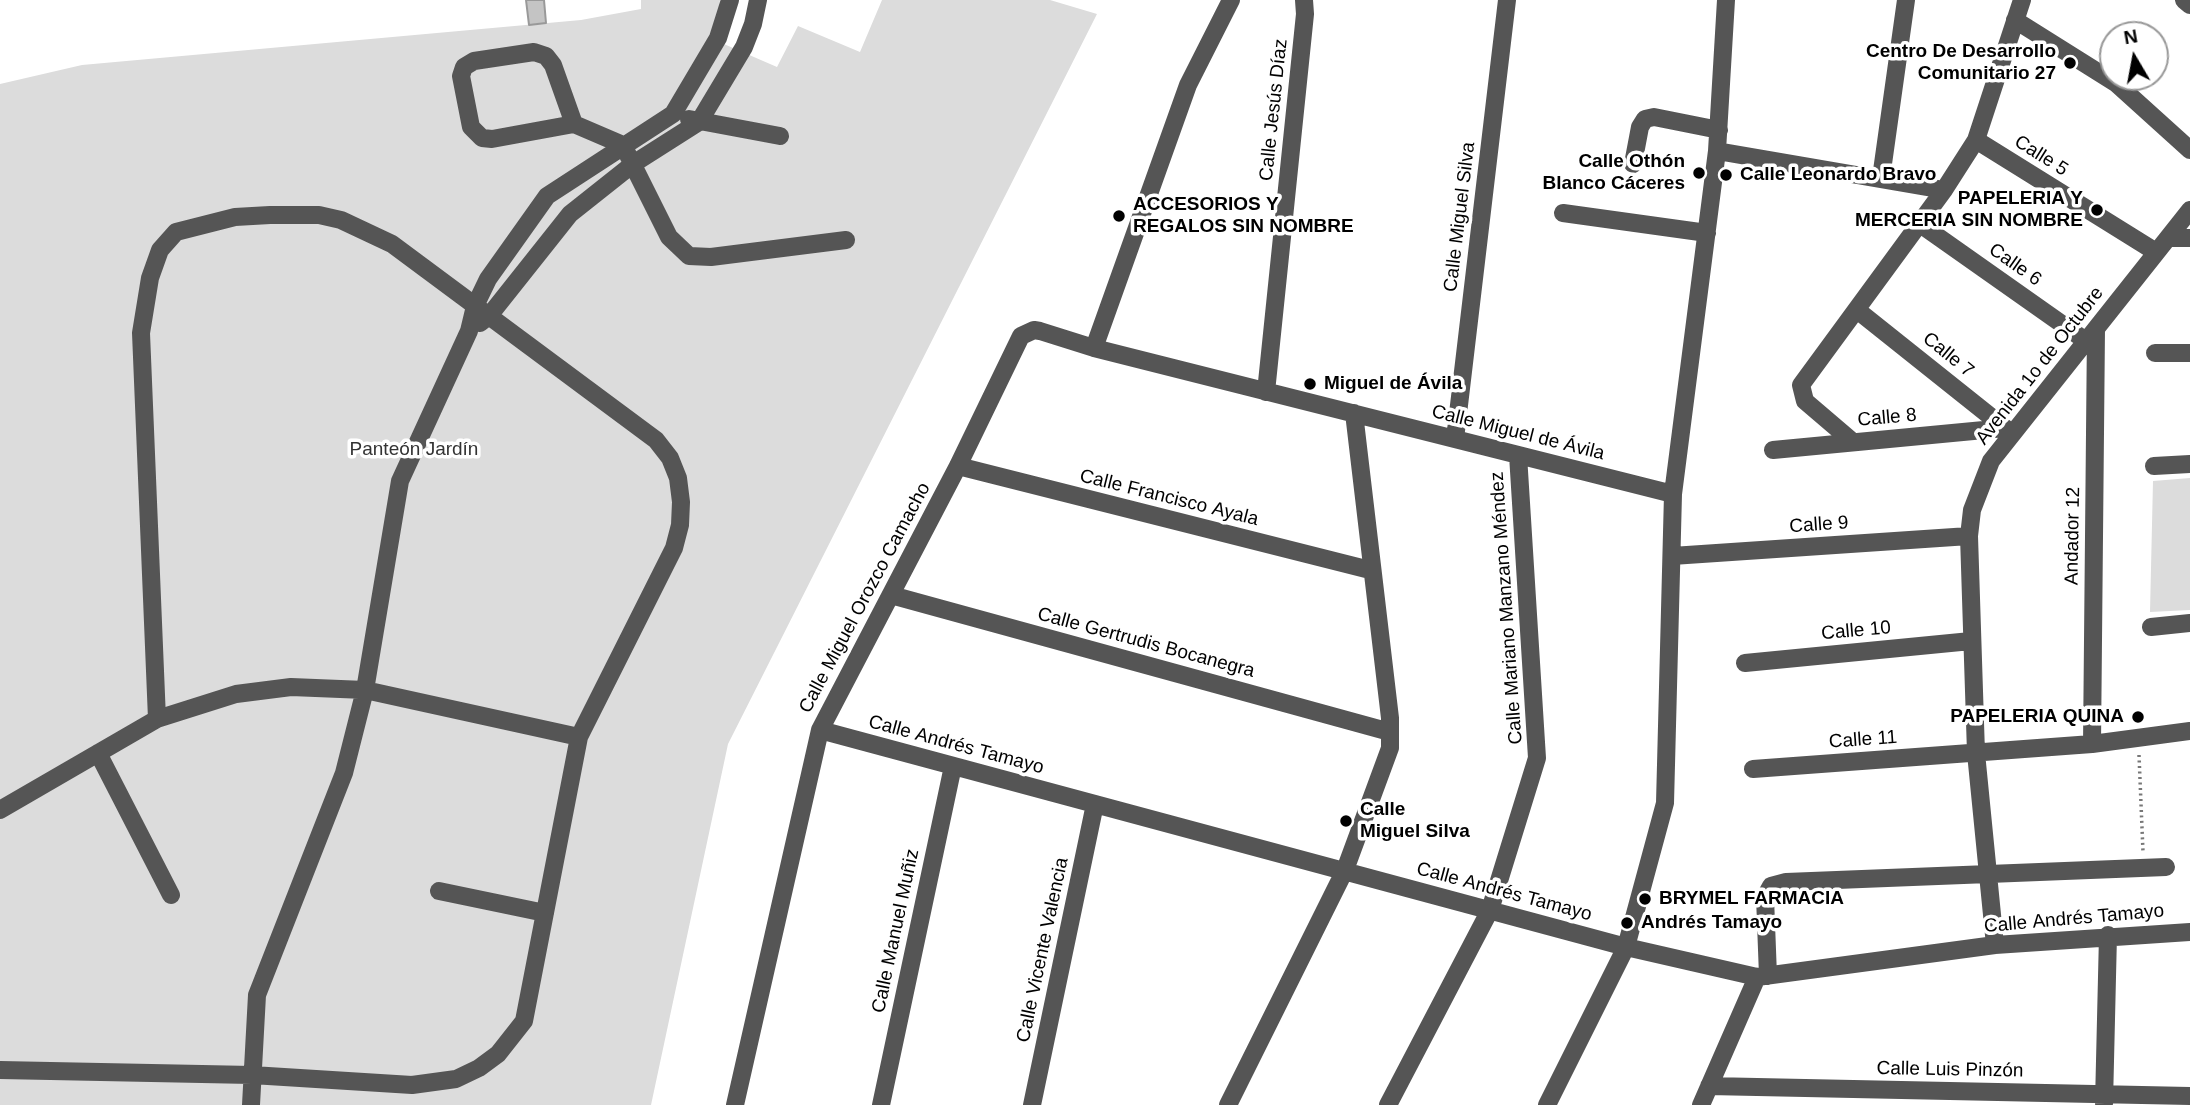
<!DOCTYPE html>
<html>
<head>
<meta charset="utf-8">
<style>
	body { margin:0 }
	#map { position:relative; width:2190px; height:1105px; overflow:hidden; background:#fff; font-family:Arial,sans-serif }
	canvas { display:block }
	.north { position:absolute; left:2099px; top:21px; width:70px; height:70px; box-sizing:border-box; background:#fff; border:2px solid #999; border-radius:50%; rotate:350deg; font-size:19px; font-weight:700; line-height:28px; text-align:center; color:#000 }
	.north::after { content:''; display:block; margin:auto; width:24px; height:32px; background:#000; clip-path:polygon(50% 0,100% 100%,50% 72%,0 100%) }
</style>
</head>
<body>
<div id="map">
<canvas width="2190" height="1105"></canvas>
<div class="north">N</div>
</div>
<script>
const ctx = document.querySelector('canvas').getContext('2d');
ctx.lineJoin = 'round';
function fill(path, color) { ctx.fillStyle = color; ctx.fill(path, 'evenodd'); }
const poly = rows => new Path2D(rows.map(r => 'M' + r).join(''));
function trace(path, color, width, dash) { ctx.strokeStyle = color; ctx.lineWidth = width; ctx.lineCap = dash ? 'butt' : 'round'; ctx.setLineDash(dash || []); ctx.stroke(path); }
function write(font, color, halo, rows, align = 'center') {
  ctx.font = font + ' Arial,sans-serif'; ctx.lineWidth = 7; ctx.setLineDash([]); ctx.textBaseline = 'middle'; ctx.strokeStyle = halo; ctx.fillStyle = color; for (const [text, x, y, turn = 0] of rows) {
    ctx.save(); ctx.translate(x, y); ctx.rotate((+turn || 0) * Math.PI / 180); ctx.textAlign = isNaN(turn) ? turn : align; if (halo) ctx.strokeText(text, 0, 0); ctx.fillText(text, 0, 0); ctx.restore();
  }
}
const green = poly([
	[641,0,720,0,718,21,710,38,777,67,798,26,860,52,882,0,1050,0,1097,14,728,744,651,1105,0,1105,0,84,82,65,581,20,641,9],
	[2190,478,2190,610,2150,612,2153,481]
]);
const building = poly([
	[526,0,544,0,546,23,529,25,526,0]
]);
const path = poly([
	[2139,755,2143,852]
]);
const minor = poly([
	[2184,0,2190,5],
	[2015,20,2117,84,2190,150],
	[689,119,780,136],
	[574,124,492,139,482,138,471,127,461,76,464,67,474,61,534,52,546,56,553,65,574,124,623,145,669,237,689,256,711,257,846,240],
	[1976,140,2156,252],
	[1717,151,1944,190],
	[1633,164,1640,127,1645,119,1654,117,1719,130],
	[1881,178,1906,0],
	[1563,213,1707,233],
	[270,215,319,215,341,220,392,244,656,440,670,458,678,478,681,502,680,525,674,548,579,737,365,690,291,687,236,694,157,719,141,333,150,278,160,250,176,232,235,217,270,215],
	[1920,224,2086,341],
	[2168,238,2190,238],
	[1857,310,2010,432],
	[480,323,489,316,570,214,633,164,699,122,744,47,753,24,758,0],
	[1094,348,1188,85,1231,0],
	[2155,353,2190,353],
	[1266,392,1305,14,1304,0],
	[1455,439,1507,0],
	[1853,442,1805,401,1801,385,1944,190,1976,140,2022,0],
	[1773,450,2005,428],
	[958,466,1370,570],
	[2154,466,2190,464],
	[1672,556,1969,536],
	[891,595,1390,732],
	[2151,627,2190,623],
	[1745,663,1971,641],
	[820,730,1626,947,1757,977,1995,945,2190,932],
	[2092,744,2096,329],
	[98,753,171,895],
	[1753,769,2092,744,2190,731],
	[0,810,157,719],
	[439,891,545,913],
	[1995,945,1976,753,1969,536,1972,510,1991,461,2190,210],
	[1768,976,1765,897,1771,886,1786,882,2166,867],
	[0,1070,252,1075,412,1085,456,1079,479,1068,498,1054,524,1021,579,737],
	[1709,1086,2190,1096],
	[2104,1103,2108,935],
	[251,1105,257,995,344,773,365,690,400,481,469,331,475,306,488,279,547,196,673,114,718,38,730,0],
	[735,1105,820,730,958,466,1021,336,1034,330,1040,331,1094,348,1673,494],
	[881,1105,953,766],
	[1032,1105,1095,804],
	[1228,1105,1345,870,1390,748,1390,718,1354,413],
	[1388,1105,1490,910,1537,758,1518,455],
	[1547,1105,1626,947,1665,803,1673,494,1717,151,1726,0],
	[1701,1105,1757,977]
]);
const markers = [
	[2070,63,7,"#000"],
	[1699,173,7,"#000"],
	[1726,175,7,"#000"],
	[2097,210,7,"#000"],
	[1119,216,7,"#000"],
	[1310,384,7,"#000"],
	[2138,717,7,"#000"],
	[1346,821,7,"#000"],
	[1645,899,7,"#000"],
	[1627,923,7,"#000"]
];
const poiNames = [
	["Centro De Desarrollo",2056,52,"right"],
	["Comunitario 27",2056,74,"right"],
	["Calle Othón",1685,162,"right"],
	["Blanco Cáceres",1685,184,"right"],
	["Calle Leonardo Bravo",1740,175],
	["PAPELERIA Y",2083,199,"right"],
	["MERCERIA SIN NOMBRE",2083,221,"right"],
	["ACCESORIOS Y",1133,205],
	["REGALOS SIN NOMBRE",1133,227],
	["Miguel de Ávila",1324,384],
	["PAPELERIA QUINA",2124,717,"right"],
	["Calle",1360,810],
	["Miguel Silva",1360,832],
	["BRYMEL FARMACIA",1659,899],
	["Andrés Tamayo",1641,923]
];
const streetNames = [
	["Calle Jesús Díaz",1274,110,-84],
	["Calle 5",2041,156,32],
	["Calle Miguel Silva",1460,217,-83],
	["Calle 6",2015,265,35],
	["Calle 7",1948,355,39],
	["Avenida 1o de Octubre",2040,366,-52],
	["Calle 8",1887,418,-5],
	["Calle Miguel de Ávila",1518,433,14],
	["Calle Francisco Ayala",1169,498,14],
	["Calle 9",1819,525,-4],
	["Andador 12",2073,536,-89],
	["Calle Miguel Orozco Camacho",865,598,-62],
	["Calle Mariano Manzano Méndez",1507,608,-94],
	["Calle 10",1856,631,-5],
	["Calle Gertrudis Bocanegra",1146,643,15],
	["Calle 11",1863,740,-4],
	["Calle Andrés Tamayo",956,745,15],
	["Calle Andrés Tamayo",1504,892,15],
	["Calle Andrés Tamayo",2074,919,-5],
	["Calle Manuel Muñiz",896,931,-78],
	["Calle Vicente Valencia",1043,950,-78],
	["Calle Luis Pinzón",1950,1070,1]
];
const parkNames = [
	["Panteón Jardín",414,450]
];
fill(green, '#dcdcdc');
fill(building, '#c4c4c4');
trace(building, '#999', 2);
trace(path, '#777', 3.5, [2, 3.5]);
trace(minor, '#555', 18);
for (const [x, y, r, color] of markers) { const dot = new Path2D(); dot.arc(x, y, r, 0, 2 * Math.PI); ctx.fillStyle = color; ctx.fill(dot); trace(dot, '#fff', 2.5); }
write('bold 19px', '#000', '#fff', poiNames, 'left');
write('19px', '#000', '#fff', streetNames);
write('19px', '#333', '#fff', parkNames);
</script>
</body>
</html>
